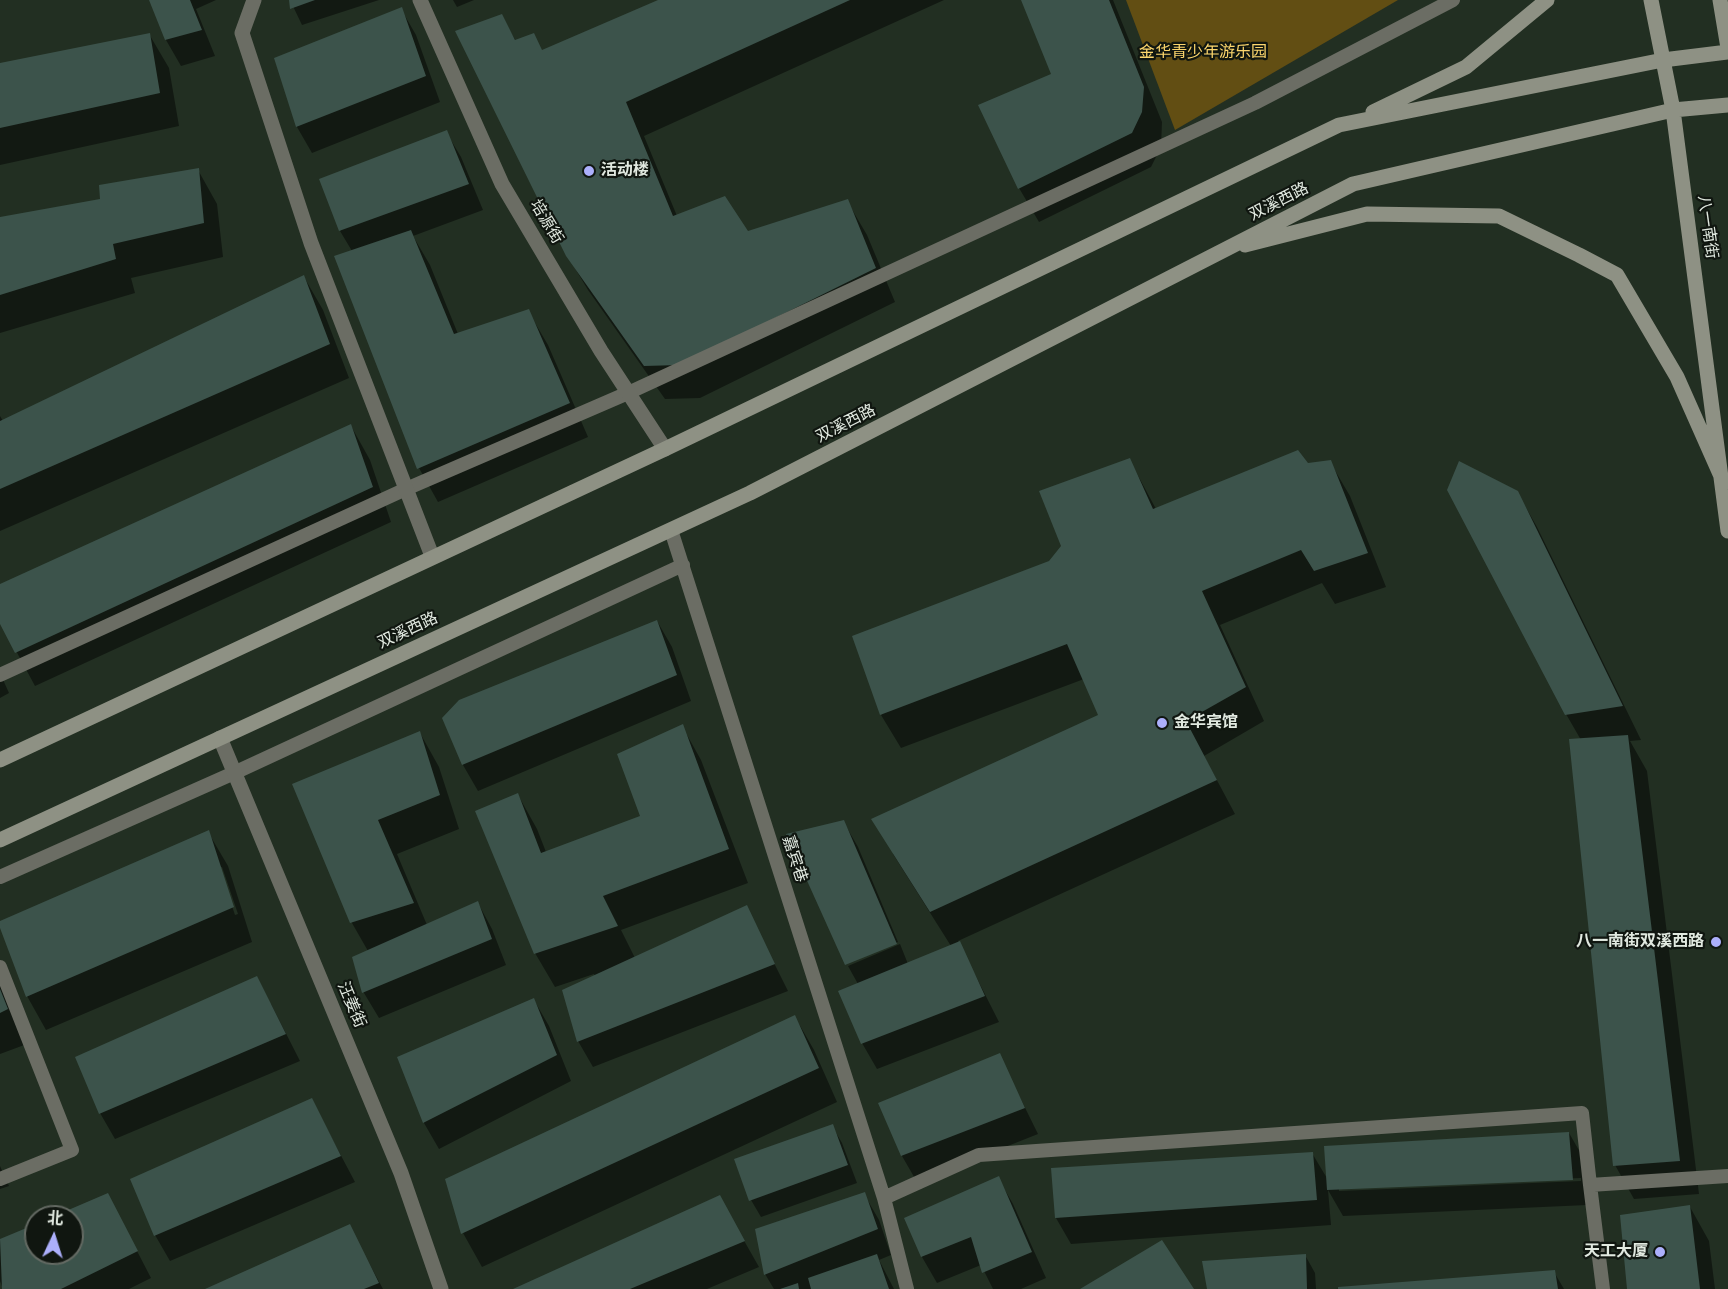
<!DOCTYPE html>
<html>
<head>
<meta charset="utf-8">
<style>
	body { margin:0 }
	#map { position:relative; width:1728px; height:1289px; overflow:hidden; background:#222f22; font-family:"DejaVu Sans","Noto Sans SC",sans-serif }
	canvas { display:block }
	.north { position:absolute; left:24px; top:1205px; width:60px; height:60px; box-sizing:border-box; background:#101610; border:2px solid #646a63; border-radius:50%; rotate:4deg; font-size:16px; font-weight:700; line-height:24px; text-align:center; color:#e1e9e0 }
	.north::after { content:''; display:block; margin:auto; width:21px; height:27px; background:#acaffb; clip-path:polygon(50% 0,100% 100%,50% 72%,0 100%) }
</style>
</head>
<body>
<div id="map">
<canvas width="1728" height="1289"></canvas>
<div class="north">北</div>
</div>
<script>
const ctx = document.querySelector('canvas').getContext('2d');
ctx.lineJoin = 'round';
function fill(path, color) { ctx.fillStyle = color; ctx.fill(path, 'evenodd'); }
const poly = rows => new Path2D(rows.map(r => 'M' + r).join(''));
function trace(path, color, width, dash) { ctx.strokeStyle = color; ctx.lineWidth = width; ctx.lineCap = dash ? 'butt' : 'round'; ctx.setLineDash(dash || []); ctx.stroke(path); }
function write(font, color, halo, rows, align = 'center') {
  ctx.font = font + ' "DejaVu Sans","Noto Sans SC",sans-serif'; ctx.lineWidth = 4.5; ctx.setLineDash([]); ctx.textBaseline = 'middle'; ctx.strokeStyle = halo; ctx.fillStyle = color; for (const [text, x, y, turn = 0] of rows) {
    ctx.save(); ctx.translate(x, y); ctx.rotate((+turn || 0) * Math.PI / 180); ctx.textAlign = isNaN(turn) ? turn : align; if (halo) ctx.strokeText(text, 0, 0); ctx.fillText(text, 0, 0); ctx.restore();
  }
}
const green = poly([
	[1126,0,1398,0,1175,130]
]);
const shadow = poly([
	[151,0,216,0,196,9,215,56,181,66,166,40],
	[290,0,379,0,302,25],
	[453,0,474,0,457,7],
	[662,0,944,0,644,136,677,216,747,233,847,201,867,235,895,302,700,398,665,399,588,290,567,255,501,16,516,41,543,52],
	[1023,0,1113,0,1162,122,1161,147,1151,167,1039,222,1019,188,1053,75],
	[401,9,416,35,440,102,312,153,297,127,276,59],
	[149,34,169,68,179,126,0,165,0,64],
	[446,132,461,157,483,210,413,236,430,265,458,334,528,311,548,345,588,437,438,502,419,468,352,251,340,231],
	[198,170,217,204,223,257,131,278,135,293,0,333,0,219,102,200],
	[304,277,323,310,349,378,0,531,0,416,3,421],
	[351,426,370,460,391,522,35,686,0,621,0,585],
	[1129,459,1156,509,1307,465,1330,462,1350,496,1386,587,1335,604,1322,583,1220,625,1264,721,1204,756,1235,814,958,941,999,1022,877,1069,862,1043,858,984,848,966,900,944,908,964,951,946,893,854,1100,716,1084,679,901,748,881,715,1050,563],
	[1517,492,1537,527,1641,740,1630,741,1647,771,1699,1194,1634,1199,1615,1165,1581,740,1566,714],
	[657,621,672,647,691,701,478,791,463,765,444,718],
	[0,673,9,693,0,698],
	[682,726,701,760,748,883,621,930,635,958,746,907,788,991,593,1067,578,1041,595,976,594,974,555,987,535,953,518,795,537,829,546,852,642,817],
	[420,733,439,767,459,829,397,854,427,925,478,903,492,929,506,965,379,1018,364,993,353,958,368,951,352,923,294,785],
	[843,821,858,847,898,942,847,963],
	[208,832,228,866,252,942,46,1030,27,996,0,922],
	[219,867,222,867,238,914,235,915],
	[0,977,27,1044,0,1054],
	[534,1000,549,1026,571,1081,439,1149,424,1123,399,1058],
	[271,1004,300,1061,115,1139,100,1113],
	[795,1017,814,1050,837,1102,482,1267,463,1233,447,1180],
	[999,1055,1038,1134,917,1182,902,1156,880,1104],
	[311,1099,355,1182,170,1261,155,1235],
	[832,1126,842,1143,857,1183,761,1217,751,1200],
	[1569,1133,1584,1159,1587,1205,1343,1216,1328,1190,1331,1225,1071,1244,1056,1218,1312,1153,1328,1180],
	[1581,1178,1581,1181,1339,1191,1339,1188],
	[0,1166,9,1186,0,1189],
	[998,1178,1013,1204,1046,1278,1021,1289,993,1289,981,1265,937,1283,922,1257,906,1219],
	[864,1194,879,1220,891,1255,879,1260,894,1289,774,1289,765,1274,756,1230],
	[108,1195,151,1278,129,1289,3,1289,0,1281,0,1240,36,1225,36,1253,72,1253,72,1217,56,1217],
	[1690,1207,1709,1241,1715,1289,1629,1289],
	[734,1223,759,1267,707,1289,517,1289],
	[349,1226,383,1289,209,1289],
	[1305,1255,1315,1273,1316,1289,1209,1289],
	[1554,1272,1564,1289,1335,1289]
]);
const building = poly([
	[149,0,190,0,202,30,165,40],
	[289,0,315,0,290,9],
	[658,0,850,0,626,102,673,216,725,196,748,231,848,199,876,268,680,365,644,366,566,256,455,31,502,14,515,40,534,33,542,50],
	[1021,0,1109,0,1144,87,1142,112,1132,133,1018,189,978,105,1051,74],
	[402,7,426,76,296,127,274,58],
	[150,33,160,93,0,128,0,63],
	[447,130,469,184,339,231,319,179],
	[199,168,204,223,113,244,116,259,0,295,0,217,100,199,99,185],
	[411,230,454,334,529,309,570,403,417,469,334,256],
	[304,275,330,344,0,489,0,421],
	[351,424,373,487,15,653,0,624,0,584],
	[1298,450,1308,463,1331,460,1368,553,1314,571,1301,550,1202,591,1246,687,1186,721,1217,780,930,912,871,819,1098,715,1067,644,880,715,852,636,1049,561,1061,546,1039,491,1130,458,1153,509],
	[1459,461,1518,491,1623,706,1565,715,1447,490],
	[657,620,677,675,462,765,442,718,459,700],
	[683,724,729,849,603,896,618,926,534,954,475,811,518,793,541,853,640,816,617,754],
	[420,731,440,795,378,820,414,903,350,923,292,784],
	[1628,735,1680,1161,1613,1166,1569,739],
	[844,820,897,944,845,965,786,834],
	[209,830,234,907,26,997,0,928,0,921],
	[478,901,492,939,362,993,352,957],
	[747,905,775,964,577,1042,562,990],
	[960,941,985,996,861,1044,838,991],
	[257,976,286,1034,99,1114,75,1057],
	[0,989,8,1009,0,1013],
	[534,998,557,1055,423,1123,397,1057],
	[795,1015,819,1068,461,1234,445,1179],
	[1000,1053,1025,1108,901,1156,878,1103],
	[312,1098,341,1156,154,1236,130,1179],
	[833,1124,848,1165,749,1201,734,1159],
	[1569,1132,1573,1180,1327,1190,1324,1146],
	[1313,1152,1317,1200,1055,1218,1051,1168],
	[999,1176,1032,1252,982,1273,971,1237,921,1257,904,1218],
	[865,1192,878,1229,764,1275,755,1229],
	[108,1193,138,1251,61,1289,2,1289,0,1239,36,1224,36,1253,72,1253,72,1217,52,1217],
	[720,1195,745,1241,630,1289,513,1289],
	[1690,1205,1700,1289,1627,1289,1620,1215],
	[350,1224,379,1283,364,1289,205,1289],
	[1162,1240,1194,1289,1080,1289],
	[877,1254,889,1289,811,1289,808,1278],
	[1306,1254,1307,1289,1207,1289,1202,1261],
	[1555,1270,1558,1289,1338,1289,1338,1287],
	[798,1283,799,1289,780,1289]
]);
const service = poly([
	[671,530,884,1198,907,1289],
	[0,675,406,489,628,393,1255,103,1453,0],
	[0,877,234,773,683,565],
	[0,967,72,1150,0,1179],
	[1590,1185,1603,1289],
	[884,1198,979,1155,1582,1113,1590,1185,1728,1176]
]);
const minor = poly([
	[254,0,242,33,311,243,432,556],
	[420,0,502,184,601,351,665,449],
	[220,738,401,1173,441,1289]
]);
const secondary = poly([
	[1651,0,1673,110,1728,531],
	[1720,0,1728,48],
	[1373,112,1466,67,1547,0],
	[1245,245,1367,214,1499,216,1579,255,1617,275,1677,377,1724,483],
	[0,760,665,449,1339,125,1663,60,1728,52],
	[0,840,750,493,1353,184,1673,110,1728,105]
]);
const markers = [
	[589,171,6,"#acaffb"],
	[1162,723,6,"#acaffb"],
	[1716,942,6,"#acaffb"],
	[1660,1252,6,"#acaffb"]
];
const parkNames = [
	["金华青少年游乐园",1203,53]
];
const poiNames = [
	["活动楼",601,171],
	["金华宾馆",1174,723],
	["八一南街双溪西路",1704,942,"right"],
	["天工大厦",1648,1252,"right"]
];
const streetNames = [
	["双溪西路",1279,202,-27],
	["培源街",546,222,59],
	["八一南街",1707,227,82],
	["双溪西路",846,424,-27],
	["双溪西路",408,631,-25],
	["嘉宾巷",794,859,72],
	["汪姜街",351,1005,67]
];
fill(green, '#624e13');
fill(shadow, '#0007');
fill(building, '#3c534b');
trace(service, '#6b6d64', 14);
trace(minor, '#6b6d64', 15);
trace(secondary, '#8e9184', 15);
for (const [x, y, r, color] of markers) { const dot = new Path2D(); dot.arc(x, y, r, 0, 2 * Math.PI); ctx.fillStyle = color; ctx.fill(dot); trace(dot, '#101610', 2); }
write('16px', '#fcd66d', '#101610', parkNames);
write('bold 16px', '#e1e9e0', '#101610', poiNames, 'left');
write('16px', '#e1e9e0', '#101610', streetNames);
</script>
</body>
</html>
